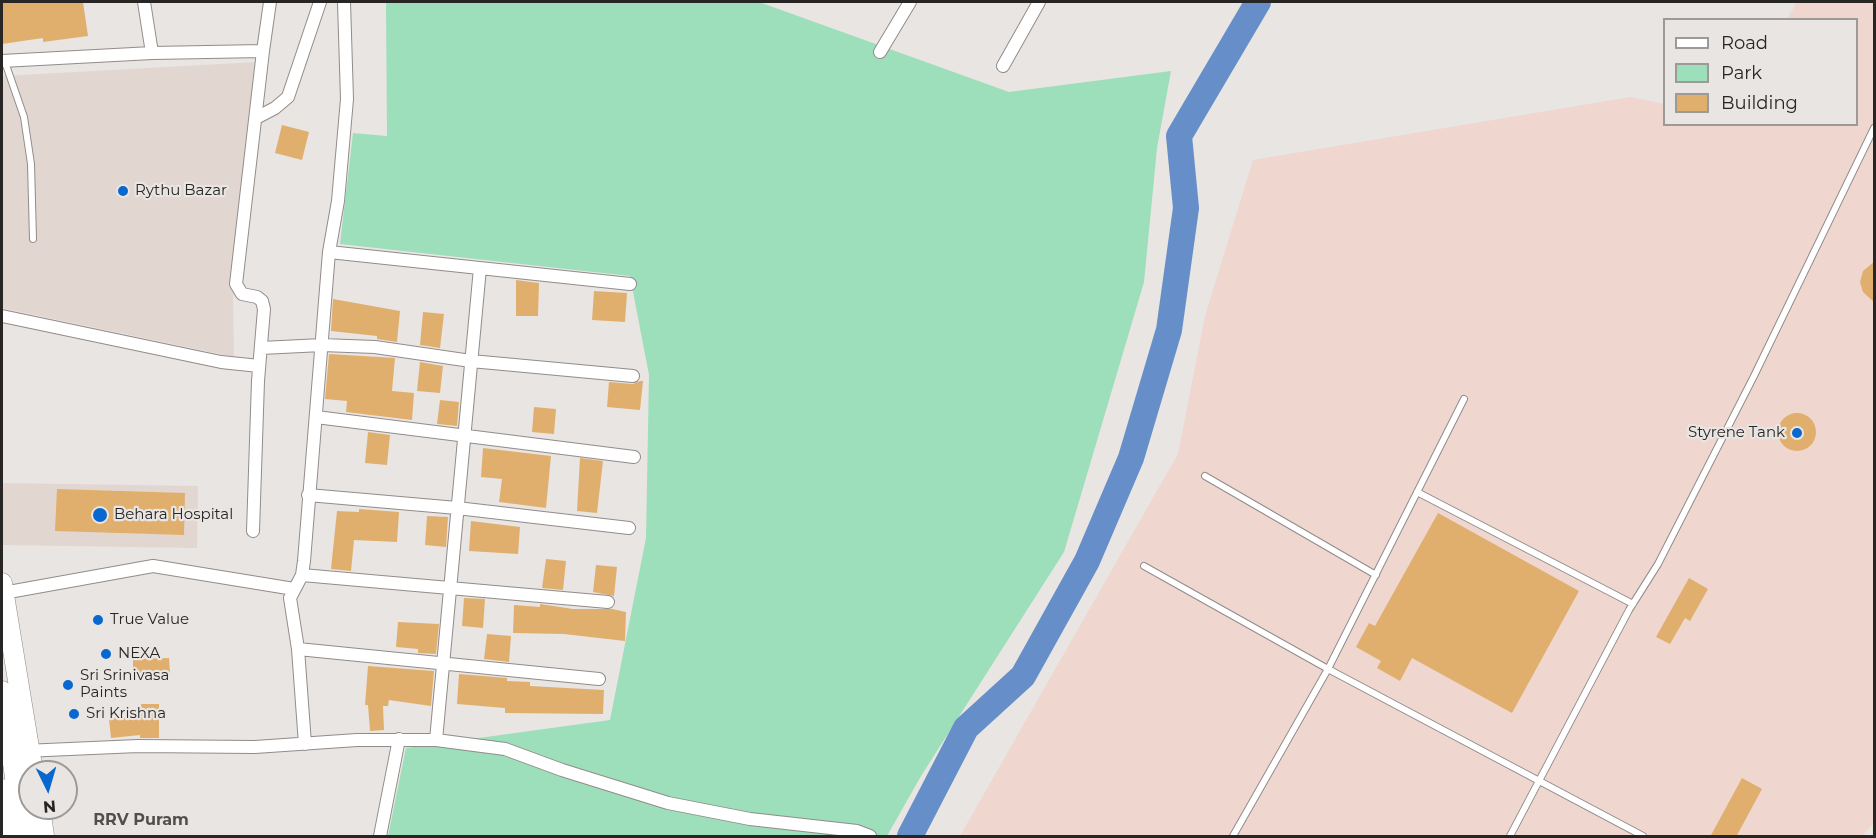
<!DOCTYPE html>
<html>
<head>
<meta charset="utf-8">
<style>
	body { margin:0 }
	#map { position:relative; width:1876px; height:838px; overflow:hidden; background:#e9e5e2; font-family:Montserrat,sans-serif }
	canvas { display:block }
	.frame { position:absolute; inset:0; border:3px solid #282625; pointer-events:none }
	.legend { position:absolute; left:1663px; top:18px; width:195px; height:108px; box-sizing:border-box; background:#e9e5e2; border:2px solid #9c9996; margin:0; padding:8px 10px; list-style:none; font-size:18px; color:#282625 }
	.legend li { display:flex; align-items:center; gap:12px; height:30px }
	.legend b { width:30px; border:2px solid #9c9996 }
	.north { position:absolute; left:18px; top:760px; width:60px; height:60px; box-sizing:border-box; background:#e9e5e2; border:2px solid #9c9996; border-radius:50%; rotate:175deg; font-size:16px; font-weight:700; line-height:24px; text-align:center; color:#282625 }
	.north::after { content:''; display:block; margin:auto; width:21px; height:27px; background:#0967d0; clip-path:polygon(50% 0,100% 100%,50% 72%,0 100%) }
</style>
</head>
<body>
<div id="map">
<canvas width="1876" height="838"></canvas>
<div class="frame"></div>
<ul class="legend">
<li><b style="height:8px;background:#fff"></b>Road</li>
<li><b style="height:16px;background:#9ddebb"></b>Park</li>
<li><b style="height:16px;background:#e0af6e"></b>Building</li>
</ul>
<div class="north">N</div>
</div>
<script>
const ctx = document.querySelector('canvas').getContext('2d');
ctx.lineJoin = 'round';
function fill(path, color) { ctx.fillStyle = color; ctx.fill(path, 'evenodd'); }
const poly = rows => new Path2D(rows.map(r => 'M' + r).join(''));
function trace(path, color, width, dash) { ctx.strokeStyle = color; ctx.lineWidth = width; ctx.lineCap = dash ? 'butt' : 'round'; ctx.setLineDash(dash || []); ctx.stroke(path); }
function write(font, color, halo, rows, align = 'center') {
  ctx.font = font + ' Montserrat,sans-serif'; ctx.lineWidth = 4.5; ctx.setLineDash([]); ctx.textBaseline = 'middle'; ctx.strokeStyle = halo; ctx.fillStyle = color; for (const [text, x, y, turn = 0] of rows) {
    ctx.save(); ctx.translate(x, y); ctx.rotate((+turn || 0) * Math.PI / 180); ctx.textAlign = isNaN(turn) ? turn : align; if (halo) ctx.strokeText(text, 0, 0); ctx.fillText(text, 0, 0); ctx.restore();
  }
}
const built = poly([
	[257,62,233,299,234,357,2,308,2,76],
	[2,483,198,486,197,548,2,545]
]);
const industrial = poly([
	[1797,2,1874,2,1874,823,1862,836,960,836,1178,454,1205,316,1253,160,1631,97,1664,104,1664,124,1856,124,1856,20,1787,19]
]);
const green = poly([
	[386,2,759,2,1009,92,1171,71,1157,148,1144,282,1064,552,921,776,887,836,388,836,406,748,610,720,646,538,649,375,630,276,340,244,353,133,387,136]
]);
const river = poly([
	[910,836,966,728,1023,676,1087,561,1131,458,1169,330,1186,208,1179,136,1258,2]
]);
const building = poly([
	[2,2,83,2,88,36,43,42,43,38,2,44],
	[282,125,309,132,302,160,275,153],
	[1875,261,1875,303,1863,292,1860,282,1863,271],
	[516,280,539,283,538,316,516,316],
	[594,291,627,293,625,322,592,320],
	[333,299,400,311,397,342,377,339,377,336,331,331],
	[423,312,444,314,440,348,420,345],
	[329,354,395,358,392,391,414,393,412,420,346,412,347,401,325,399],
	[420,362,443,366,440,393,417,391],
	[640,381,643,381,640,410,607,407,609,382,633,384],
	[440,400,459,402,457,426,437,424],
	[534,407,556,409,554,434,532,432],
	'1778 432a19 19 0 1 1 38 0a19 19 0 1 1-38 0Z',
	[368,432,390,435,387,465,365,463],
	[483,448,551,456,546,508,499,502,502,479,481,477],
	[580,458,603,461,597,513,577,511],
	[57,489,185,493,184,535,55,531],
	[359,509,399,512,397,542,354,540,351,571,331,569,337,511,359,512],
	[1438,513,1579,591,1512,713,1412,658,1400,681,1377,668,1381,661,1356,647,1369,623,1375,626],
	[427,516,448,517,446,547,425,545],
	[471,521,520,527,518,554,469,551],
	[546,559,566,561,563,590,542,588],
	[596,565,617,567,614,596,593,592],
	[1689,578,1708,589,1690,621,1685,618,1670,644,1656,637],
	[464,598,485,599,483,628,462,626],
	[540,604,573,609,612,609,626,612,625,641,564,634,513,633,514,605,540,607],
	[398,622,439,624,436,654,418,653,418,649,396,647],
	[487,634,511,636,509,662,484,659],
	[169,658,170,673,133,674,133,659],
	[368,666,434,671,431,706,389,700,388,706,383,706,384,730,370,731,368,705,365,705],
	[459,674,507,678,507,681,530,682,530,686,604,690,603,714,505,713,505,708,457,704],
	[141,704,159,704,159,738,140,738,140,735,111,738,109,719,140,716],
	[1742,778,1762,789,1736,837,1710,837]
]);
const service = poly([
	[5,62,24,117,31,164,33,239],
	[1205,476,1376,575],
	[1417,492,1633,604],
	[1144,566,1328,669,1643,836],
	[1233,836,1328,669,1464,399],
	[1510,836,1629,610,1658,564,1754,376,1874,128]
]);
const minor = poly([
	[144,2,152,53],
	[880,52,910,2],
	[2,61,152,53,263,51,270,2],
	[1003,66,1039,2],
	[256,118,275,108,288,97,320,2],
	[329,252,630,284],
	[2,316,221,362,259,366],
	[261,348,322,345,375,347,471,361,633,376],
	[316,417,634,457],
	[308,495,457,508,629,528],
	[253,531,258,381,264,309,262,301,257,297,242,294,236,284,263,51],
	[302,575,608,602],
	[3,593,153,566,294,589],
	[298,649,599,679],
	[436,740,480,268],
	[305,744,298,649,290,598,302,575,304,561,329,252,338,201,347,99,344,2],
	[24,751,138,746,255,747,357,740,436,740,505,749,562,770,668,803,750,819,857,831,870,836],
	[380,836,399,739]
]);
const primary = poly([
	[2,583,33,772],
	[2,691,24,836],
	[2,789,9,836],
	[40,808,44,836]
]);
const markers = [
	[123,191,6,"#0967d0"],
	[1797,433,6,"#0967d0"],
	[100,515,8,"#0967d0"],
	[98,620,6,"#0967d0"],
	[106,654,6,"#0967d0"],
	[68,685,6,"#0967d0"],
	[74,714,6,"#0967d0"]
];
const poiNames = [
	["Rythu Bazar",135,191],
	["Styrene Tank",1785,433,"right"],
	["Behara Hospital",114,515],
	["True Value",110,620],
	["NEXA",118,654],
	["Sri Srinivasa",80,676],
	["Paints",80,693],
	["Sri Krishna",86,714]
];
const neighbourhoodNames = [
	["RRV Puram",141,820]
];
fill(built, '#e2d6d0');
fill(industrial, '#efd6ce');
fill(green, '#9ddebb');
trace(river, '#668fca', 26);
fill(building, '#e0af6e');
trace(service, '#918c8a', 8);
trace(minor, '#918c8a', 14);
trace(primary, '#918c8a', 21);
trace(service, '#fff', 6);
trace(minor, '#fff', 12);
trace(primary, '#fff', 20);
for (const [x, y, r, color] of markers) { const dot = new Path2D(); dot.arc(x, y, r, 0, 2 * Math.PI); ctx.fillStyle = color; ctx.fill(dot); trace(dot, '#e9e5e2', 2); }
write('15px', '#282625', '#e9e5e2', poiNames, 'left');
write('bold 16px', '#514e4b', '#e9e5e2', neighbourhoodNames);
</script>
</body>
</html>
